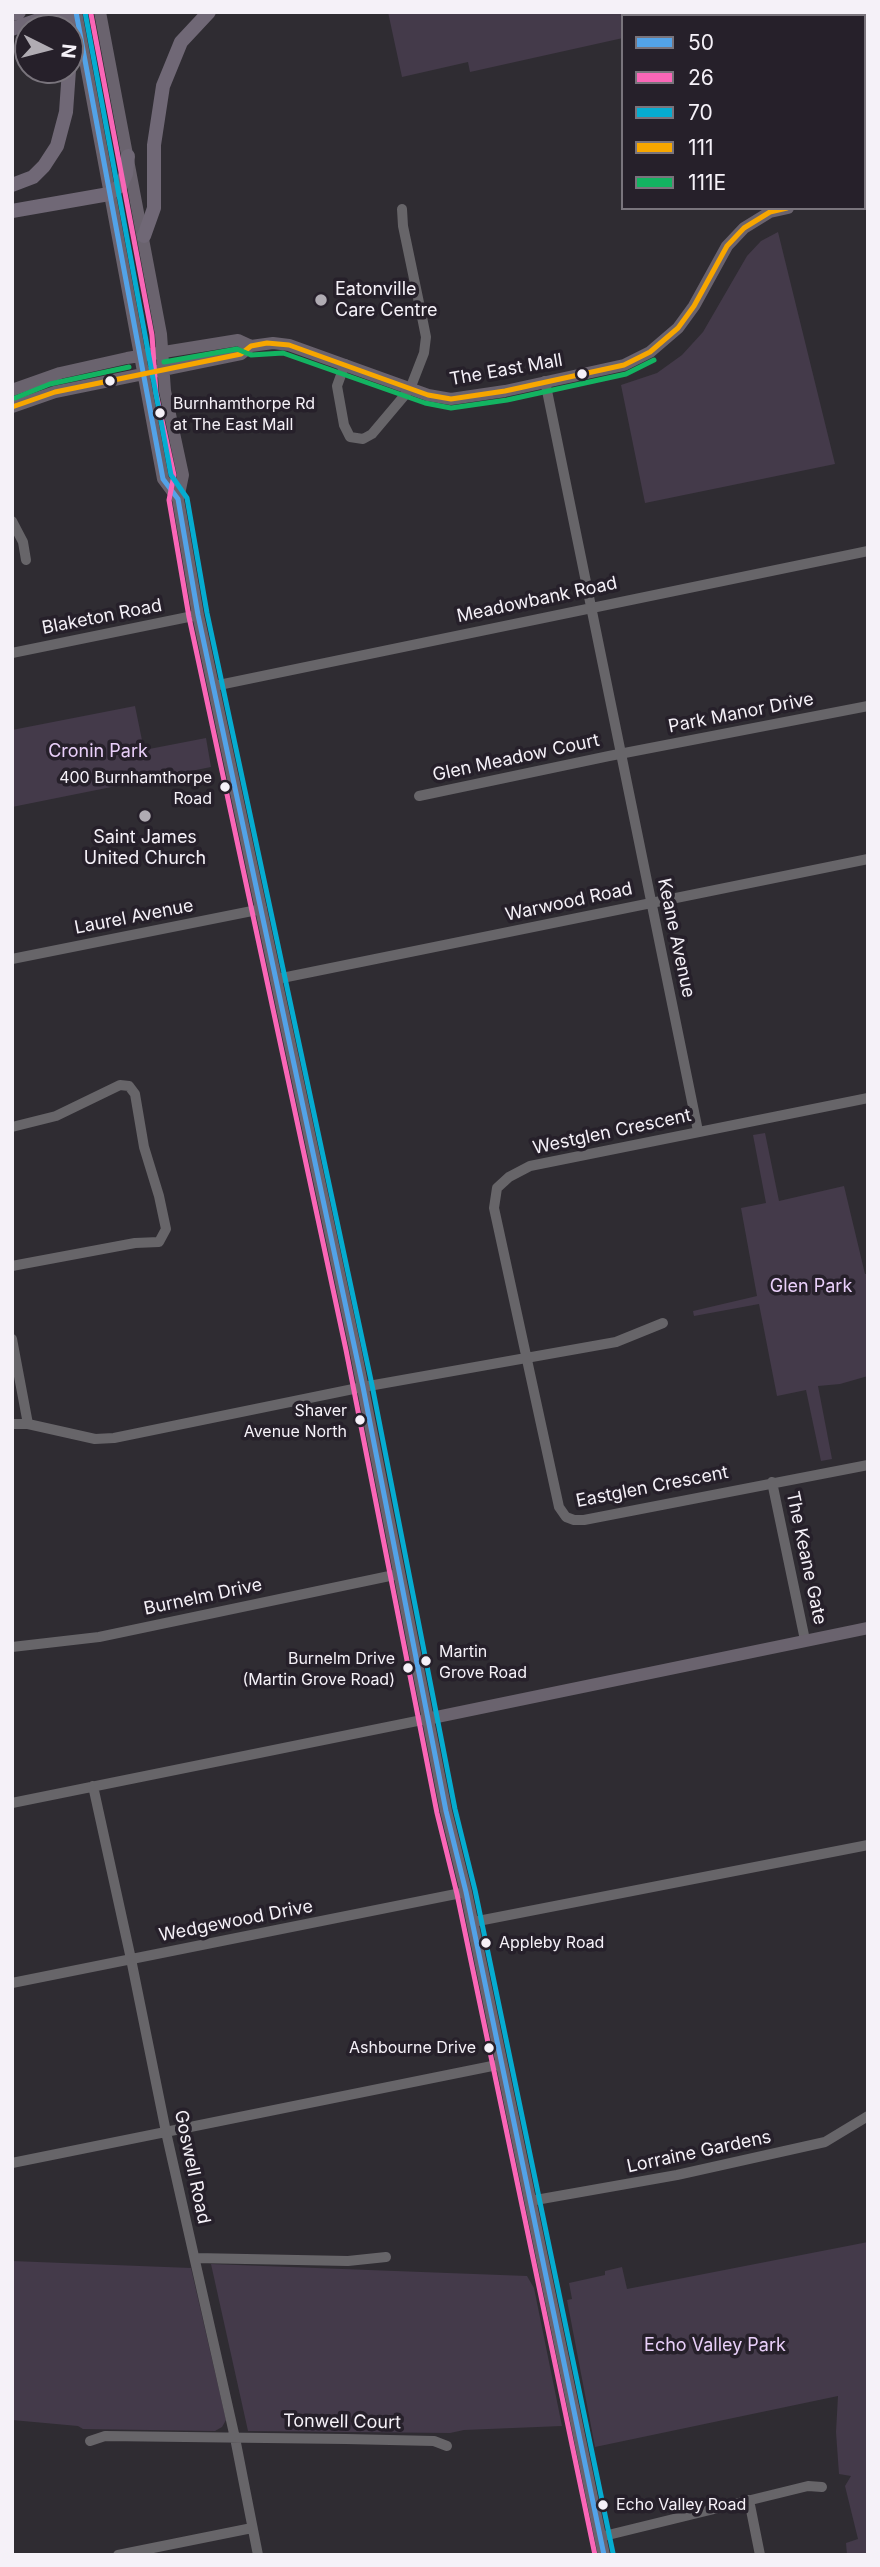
<!DOCTYPE html>
<html>
<head>
<meta charset="utf-8">
<style>
	body { margin:0 }
	#map { position:relative; width:880px; height:2567px; overflow:hidden; background:#2f2c32; font-family:Inter,sans-serif }
	canvas { display:block }
	.frame { position:absolute; inset:0; border:14px solid #f5f1f8; pointer-events:none }
	.legend { position:absolute; left:621px; top:14px; width:245px; height:196px; box-sizing:border-box; background:#26202a; border:2px solid #79747c; margin:0; padding:9px 12px; list-style:none; font-size:21px; color:#f5f1f8 }
	.legend li { display:flex; align-items:center; gap:14px; height:35px }
	.legend b { width:35px; border:2px solid #79747c }
	.north { position:absolute; left:14px; top:14px; width:70px; height:70px; box-sizing:border-box; background:#26202a; border:2px solid #79747c; border-radius:50%; rotate:96deg; font-size:19px; font-weight:700; line-height:28px; text-align:center; color:#f5f1f8 }
	.north::after { content:''; display:block; margin:auto; width:24px; height:32px; background:#b0acb3; clip-path:polygon(50% 0,100% 100%,50% 72%,0 100%) }
</style>
</head>
<body>
<div id="map">
<canvas width="880" height="2567"></canvas>
<div class="frame"></div>
<ul class="legend">
<li><b style="height:9px;background:#53a3e8"></b>50</li>
<li><b style="height:9px;background:#fa66b7"></b>26</li>
<li><b style="height:9px;background:#06acd0"></b>70</li>
<li><b style="height:9px;background:#f7a600"></b>111</li>
<li><b style="height:9px;background:#13b361"></b>111E</li>
</ul>
<div class="north">N</div>
</div>
<script>
const ctx = document.querySelector('canvas').getContext('2d');
ctx.lineJoin = 'round';
function fill(path, color) { ctx.fillStyle = color; ctx.fill(path, 'evenodd'); }
const poly = rows => new Path2D(rows.map(r => 'M' + r).join(''));
function trace(path, color, width, dash) { ctx.strokeStyle = color; ctx.lineWidth = width; ctx.lineCap = dash ? 'butt' : 'round'; ctx.setLineDash(dash || []); ctx.stroke(path); }
function write(font, color, halo, rows, align = 'center') {
  ctx.font = font + ' Inter,sans-serif'; ctx.lineWidth = 7; ctx.setLineDash([]); ctx.textBaseline = 'middle'; ctx.strokeStyle = halo; ctx.fillStyle = color; for (const [text, x, y, turn = 0] of rows) {
    ctx.save(); ctx.translate(x, y); ctx.rotate((+turn || 0) * Math.PI / 180); ctx.textAlign = isNaN(turn) ? turn : align; if (halo) ctx.strokeText(text, 0, 0); ctx.fillText(text, 0, 0); ctx.restore();
  }
}
const green = poly([
	[388,12,850,12,851,16,623,16,623,38,470,72,468,62,402,77],
	[778,232,835,464,645,503,621,385,657,373,682,355,703,332,747,256,761,241],
	[135,706,144,750,206,738,211,767,12,807,12,730],
	[765,1133,779,1201,844,1186,865,1274,868,1274,868,1376,840,1384,818,1386,832,1459,821,1461,806,1390,777,1396,759,1304,694,1316,693,1311,757,1296,741,1208,766,1203,753,1135],
	[868,2242,868,2555,847,2555,846,2543,858,2539,845,2486,851,2476,839,2474,836,2432,838,2396,595,2447,567,2300,572,2299,569,2283,605,2275,605,2271,622,2267,627,2289],
	[12,2261,191,2268,226,2420,222,2427,215,2431,83,2429,78,2426,12,2420],
	[211,2264,527,2276,534,2288,562,2426,464,2430,450,2433,248,2431]
]);
const minor = poly([
	[345,364,337,386,344,425,350,437,363,439,372,434,410,389,424,353,426,337,422,317,403,226,402,209],
	[545,381,698,1131],
	[12,521,23,542,26,560],
	[12,653,198,615],
	[214,686,868,551],
	[419,796,609,756,868,706],
	[12,959,262,909],
	[277,979,868,859],
	[868,1098,530,1166,509,1177,497,1188,494,1208,559,1507,566,1517,574,1520,584,1520,868,1465],
	[12,1127,56,1116,120,1085,129,1086,135,1094,144,1147,159,1196,166,1229,159,1242,135,1243,12,1266],
	[12,1339,28,1424],
	[12,1424,28,1424,95,1439,114,1438,363,1387,616,1342,663,1323],
	[772,1482,805,1640],
	[12,1647,99,1637,399,1574],
	[93,1786,131,1959,166,2132,235,2438,258,2555],
	[12,1803,427,1719],
	[473,1922,868,1845],
	[12,1983,466,1892],
	[12,2163,502,2064],
	[530,2201,677,2175,825,2142,868,2116],
	[195,2258,348,2261,386,2257],
	[90,2441,105,2436,346,2439,434,2441,447,2446],
	[749,2500,760,2555],
	[600,2537,808,2486,822,2487],
	[118,2555,252,2528]
]);
const major = poly([
	[76,12,163,479,178,499],
	[100,12,161,334,165,391,183,475,178,499,198,615,355,1348,446,1811,466,1892,604,2555],
	[864,190,868,189],
	[12,390,60,373,127,358,238,340,251,346,273,343,289,345,428,395,451,399,505,391,624,365,650,352,678,328,694,306,727,246,744,228,770,212,788,208],
	[12,407,55,392,241,354,251,346],
	[427,1719,868,1628]
]);
const highway = poly([
	[68,12,68,28],
	[12,14,19,12],
	[12,29,61,12],
	[12,185,33,177,44,166,57,146,66,112,69,70],
	[12,211,109,194,121,185,126,174,128,156],
	[144,236,154,208,154,145,163,86,181,42,209,12]
]);
const bus1 = poly([
	[76,12,163,479,178,499,198,615,363,1387,446,1811,466,1892,604,2555]
]);
const bus2 = poly([
	[91,14,152,335,156,393,174,475,169,500,189,617,346,1350,437,1813,457,1894,595,2555]
]);
const bus3 = poly([
	[85,12,171,475,187,498,207,613,372,1385,455,1809,475,1890,613,2553]
]);
const bus4 = poly([
	[12,407,55,392,241,354,251,346,267,343,289,345,428,395,451,399,505,391,624,365,650,352,678,328,694,306,727,246,744,228,770,212,787,208]
]);
const bus5 = poly([
	[164,362,237,349,251,355,283,353,425,403,451,408,507,400,626,374,654,360],
	[15,398,50,384,129,367]
]);
const markers = [
	[321,300,7,"#b0acb3"],
	[582,374,6,"#f5f1f8"],
	[110,381,6,"#f5f1f8"],
	[160,413,6,"#f5f1f8"],
	[225,787,6,"#f5f1f8"],
	[145,816,7,"#b0acb3"],
	[360,1420,6,"#f5f1f8"],
	[426,1661,6,"#f5f1f8"],
	[408,1668,6,"#f5f1f8"],
	[486,1943,6,"#f5f1f8"],
	[489,2048,6,"#f5f1f8"],
	[603,2505,6,"#f5f1f8"]
];
const busNames = [
	["Burnhamthorpe Rd",173,404],
	["at The East Mall",173,425],
	["400 Burnhamthorpe",212,778,"right"],
	["Road",212,799,"right"],
	["Shaver",347,1411,"right"],
	["Avenue North",347,1432,"right"],
	["Martin",439,1652],
	["Grove Road",439,1673],
	["Burnelm Drive",395,1659,"right"],
	["(Martin Grove Road)",395,1680,"right"],
	["Appleby Road",499,1943],
	["Ashbourne Drive",476,2048,"right"],
	["Echo Valley Road",616,2505]
];
const poiNames = [
	["Eatonville",335,290],
	["Care Centre",335,311],
	["Saint James",145,838,"center"],
	["United Church",145,859,"center"]
];
const streetNames = [
	["The East Mall",506,370,-10],
	["Meadowbank Road",537,600,-12],
	["Blaketon Road",102,617,-11],
	["Park Manor Drive",741,713,-11],
	["Glen Meadow Court",516,758,-12],
	["Warwood Road",569,902,-12],
	["Laurel Avenue",134,917,-11],
	["Keane Avenue",676,938,78],
	["Westglen Crescent",612,1132,-12],
	["Eastglen Crescent",652,1487,-11],
	["The Keane Gate",806,1558,78],
	["Burnelm Drive",203,1597,-12],
	["Wedgewood Drive",236,1921,-11],
	["Lorraine Gardens",699,2152,-12],
	["Goswell Road",192,2167,78],
	["Tonwell Court",342,2422,1]
];
const parkNames = [
	["Cronin Park",98,752],
	["Glen Park",811,1287],
	["Echo Valley Park",715,2346]
];
fill(green, '#443a4a');
trace(minor, '#676569', 10);
trace(major, '#6a636e', 12);
trace(highway, '#706876', 14);
trace(bus1, '#53a3e8', 5);
trace(bus2, '#fa66b7', 5);
trace(bus3, '#06acd0', 5);
trace(bus4, '#f7a600', 5);
trace(bus5, '#13b361', 5);
for (const [x, y, r, color] of markers) { const dot = new Path2D(); dot.arc(x, y, r, 0, 2 * Math.PI); ctx.fillStyle = color; ctx.fill(dot); trace(dot, '#26202a', 2.5); }
write('16px', '#f5f1f8', '#26202a', busNames, 'left');
write('18px', '#f5f1f8', '#26202a', poiNames, 'left');
write('18px', '#f5f1f8', '#26202a', streetNames);
write('18px', '#e9cff9', '#26202a', parkNames);
</script>
</body>
</html>
